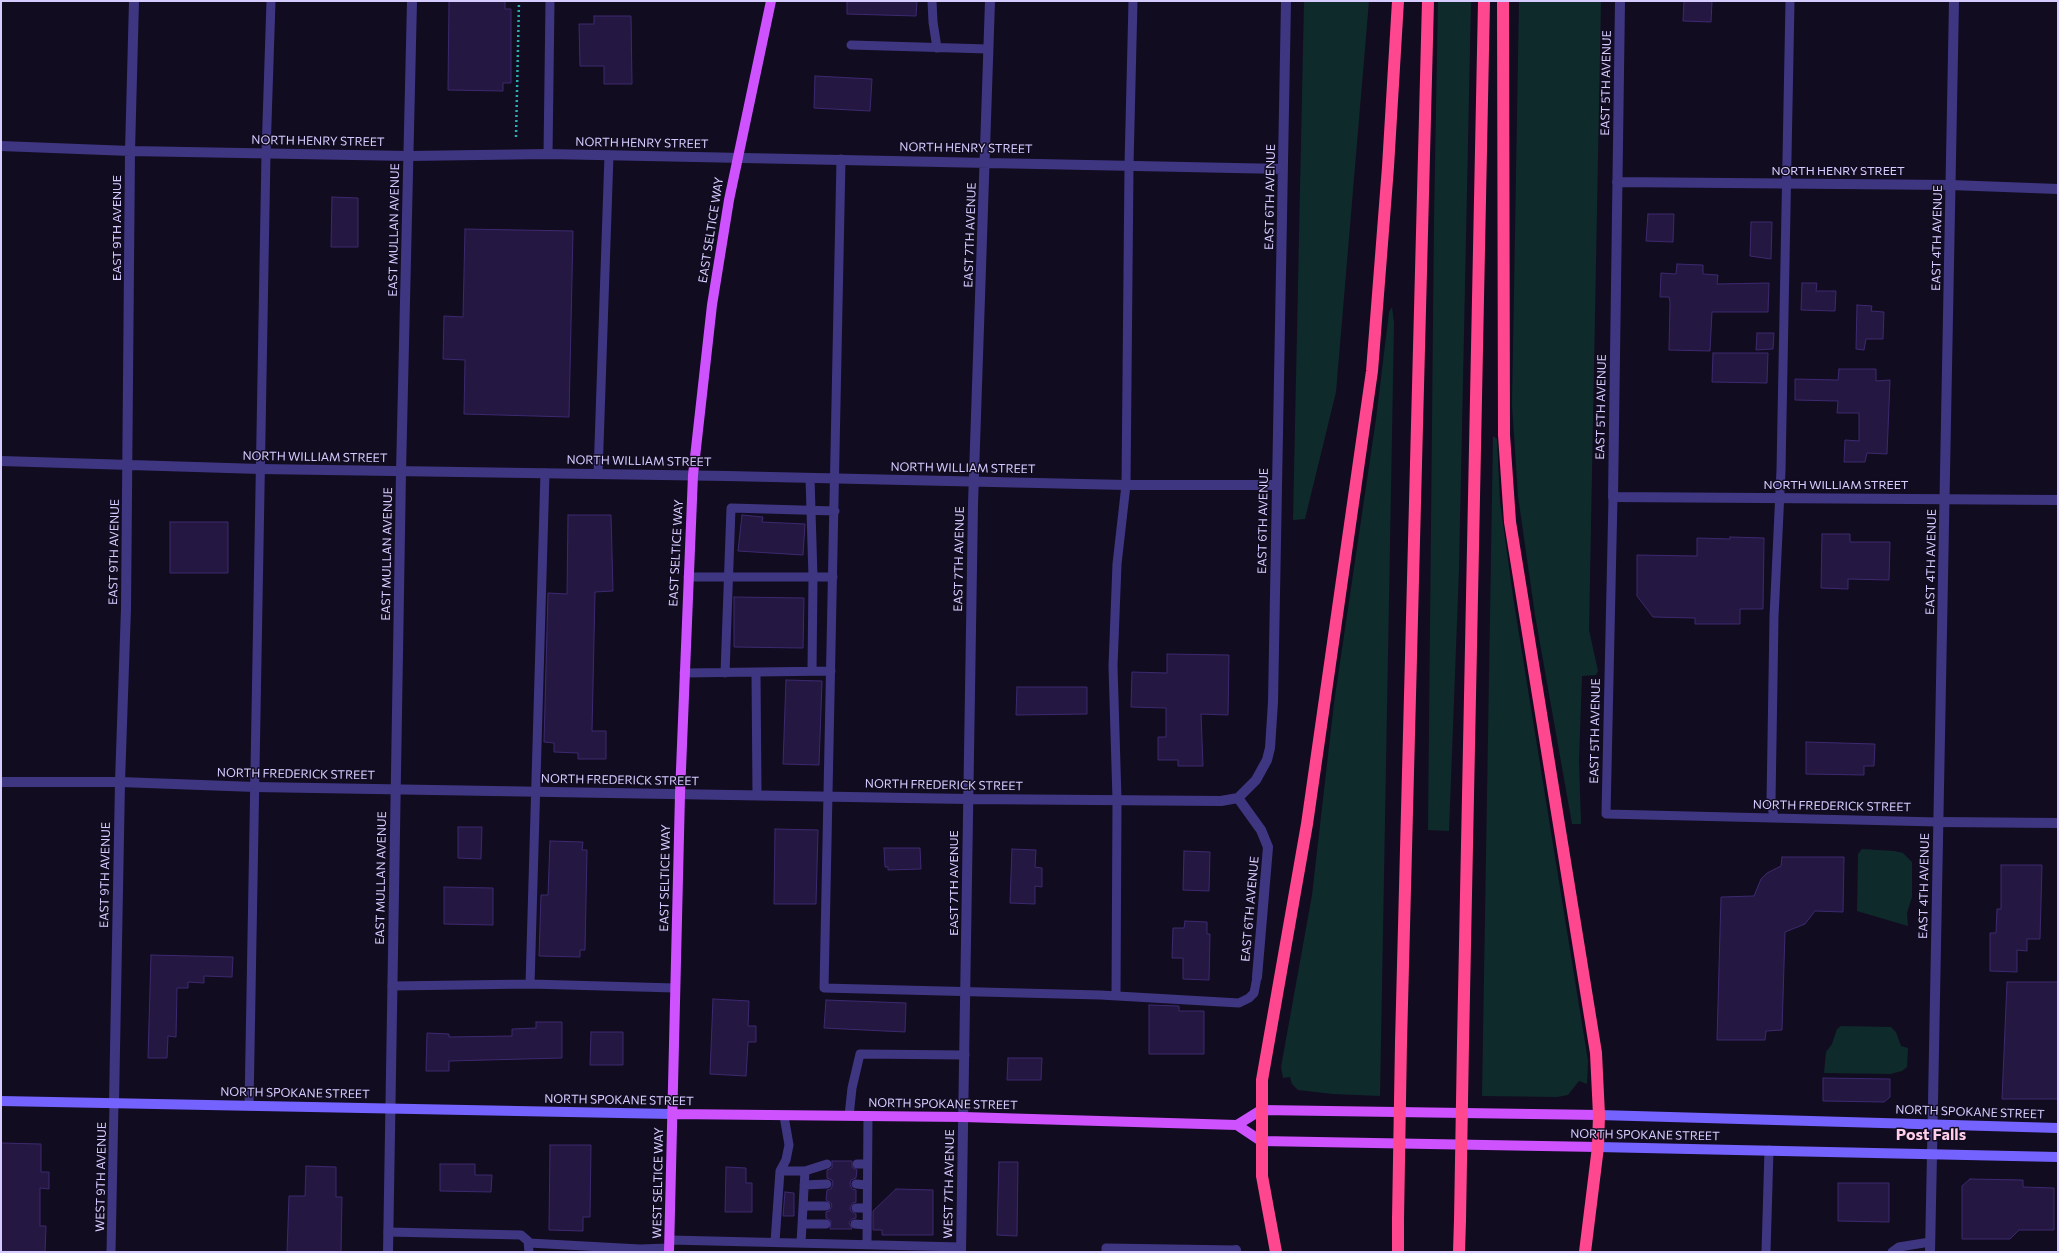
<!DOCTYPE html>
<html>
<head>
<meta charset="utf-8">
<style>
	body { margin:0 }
	#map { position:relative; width:2059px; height:1253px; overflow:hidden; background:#120c21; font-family:Commissioner,sans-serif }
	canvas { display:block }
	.frame { position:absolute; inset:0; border:2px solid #d7ccff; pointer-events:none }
</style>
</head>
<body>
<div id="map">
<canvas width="2059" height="1253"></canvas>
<div class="frame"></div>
</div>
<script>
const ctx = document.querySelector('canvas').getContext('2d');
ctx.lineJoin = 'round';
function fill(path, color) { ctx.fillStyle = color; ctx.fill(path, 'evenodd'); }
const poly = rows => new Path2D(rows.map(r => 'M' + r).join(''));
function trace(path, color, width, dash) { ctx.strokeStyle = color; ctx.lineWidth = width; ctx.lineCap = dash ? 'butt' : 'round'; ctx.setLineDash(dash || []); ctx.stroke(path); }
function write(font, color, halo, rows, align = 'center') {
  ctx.font = font + ' Commissioner,sans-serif'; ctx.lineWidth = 3; ctx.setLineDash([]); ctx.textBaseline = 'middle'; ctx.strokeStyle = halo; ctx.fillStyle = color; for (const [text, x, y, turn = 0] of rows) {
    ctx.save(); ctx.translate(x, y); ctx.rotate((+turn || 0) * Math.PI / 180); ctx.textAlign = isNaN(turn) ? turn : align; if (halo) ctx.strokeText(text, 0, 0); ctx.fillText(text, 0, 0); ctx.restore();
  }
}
const green = poly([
	[1304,1,1369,1,1336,392,1305,519,1293,520],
	[1438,1,1471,1,1459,569,1449,831,1428,830,1434,219],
	[1519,1,1601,1,1589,630,1598,671,1596,675,1582,676,1579,760,1581,824,1572,824,1535,615,1518,496,1512,405],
	[1392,307,1394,323,1380,1096,1333,1094,1298,1090,1292,1084,1290,1077,1283,1078,1281,1067,1312,895,1334,703,1376,419,1389,312],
	[1493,436,1497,439,1500,502,1514,603,1588,1061,1587,1084,1579,1081,1568,1095,1557,1097,1482,1096],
	[1862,849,1894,851,1903,853,1912,862,1912,897,1907,913,1908,926,1857,911,1858,854],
	[1841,1026,1891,1027,1896,1032,1901,1046,1908,1048,1907,1067,1902,1071,1890,1074,1824,1073,1826,1052,1832,1044,1837,1029]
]);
const building = poly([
	[449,1,505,1,505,9,511,9,511,83,503,83,503,91,448,90,449,1],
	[847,1,917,1,916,16,847,14,847,1],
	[1684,1,1712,1,1711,22,1683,21,1684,1],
	[594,16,631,16,632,84,604,84,604,66,580,66,579,24,594,24,594,16],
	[815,76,872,79,870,111,814,108,815,76],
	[332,197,358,198,358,247,331,247,332,197],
	[1648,214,1674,214,1673,242,1646,241,1648,214],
	[1751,222,1772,222,1771,259,1750,256,1751,222],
	[465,229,573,231,569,417,464,414,465,360,443,359,444,316,463,317,465,229],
	[1677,264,1703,265,1703,274,1718,275,1717,284,1769,283,1768,312,1712,312,1710,351,1669,350,1670,302,1669,297,1660,297,1661,273,1676,274,1677,264],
	[1802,283,1817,283,1816,291,1836,291,1835,311,1801,310,1802,283],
	[1857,305,1872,306,1871,311,1884,312,1883,339,1866,339,1864,350,1856,349,1857,305],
	[1757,333,1774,333,1773,349,1756,350,1757,333],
	[1713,353,1768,353,1767,383,1712,382,1713,353],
	[1839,369,1876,369,1876,381,1890,380,1887,454,1867,453,1865,462,1844,462,1845,440,1859,441,1859,413,1837,413,1838,401,1795,400,1795,379,1838,380,1839,369],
	[568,515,611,515,613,591,595,592,592,731,606,731,606,759,578,759,578,753,554,752,554,743,544,742,548,593,567,594,568,515],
	[742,515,763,517,762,522,805,524,803,555,738,551,742,515],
	[170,522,228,522,228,573,170,573,170,522],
	[1822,534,1850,534,1850,542,1890,542,1889,580,1848,579,1848,589,1821,588,1822,534],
	[1730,537,1764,538,1763,609,1740,609,1740,624,1695,624,1695,618,1653,617,1637,596,1637,555,1697,556,1697,538,1730,539,1730,537],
	[734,597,804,598,803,648,734,647,734,597],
	[1167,654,1229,655,1228,715,1201,714,1203,766,1178,766,1178,760,1158,760,1158,737,1166,737,1166,708,1131,707,1132,672,1167,673,1167,654],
	[786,680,822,681,819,765,783,764,786,680],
	[1017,687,1087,687,1087,714,1016,715,1017,687],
	[1806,742,1875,744,1874,766,1864,766,1864,775,1806,774,1806,742],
	[458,827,482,827,481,859,458,858,458,827],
	[775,829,818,830,816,904,774,904,775,829],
	[550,841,583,842,582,850,587,850,585,950,580,950,580,957,539,956,541,895,548,895,550,841],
	[884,848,920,848,921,869,888,870,888,867,885,867,884,848],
	[1012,849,1036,850,1035,867,1042,868,1042,887,1035,886,1035,904,1010,903,1012,849],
	[1184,851,1210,852,1209,891,1183,890,1184,851],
	[1782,857,1844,857,1843,912,1815,911,1805,924,1785,932,1782,1030,1766,1031,1765,1040,1717,1040,1721,897,1754,896,1761,879,1767,873,1781,866,1782,857],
	[2001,865,2042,865,2040,939,2027,939,2027,951,2017,950,2017,972,1990,971,1990,933,1996,933,1997,909,2001,909,2001,865],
	[444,887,493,888,493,925,444,924,444,887],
	[1185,921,1207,922,1207,934,1210,934,1209,980,1183,979,1183,958,1172,958,1173,928,1184,928,1185,921],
	[151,955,233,957,232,977,204,976,204,983,188,982,188,988,177,988,176,1037,168,1036,167,1058,148,1058,151,955],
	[2007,982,2058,982,2058,1099,2002,1099,2007,982],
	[713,999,749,1001,748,1026,756,1026,756,1042,748,1042,746,1076,710,1074,713,999],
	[826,1000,906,1003,905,1032,824,1028,826,1000],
	[1149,1005,1179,1006,1179,1011,1204,1011,1204,1054,1149,1054,1149,1005],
	[536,1022,562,1022,562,1058,449,1061,449,1071,426,1071,427,1033,449,1034,449,1037,512,1036,512,1029,536,1028,536,1022],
	[591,1032,623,1032,623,1065,590,1065,591,1032],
	[1008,1058,1042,1058,1041,1080,1007,1080,1008,1058],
	[1823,1078,1890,1079,1890,1097,1884,1102,1823,1101,1823,1078],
	[1,1143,41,1144,41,1172,49,1172,49,1189,40,1188,40,1226,46,1226,45,1252,1,1252,1,1143],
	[550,1145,591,1145,590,1217,583,1217,583,1231,549,1230,550,1145],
	[832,1161,852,1161,852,1167,857,1170,856,1178,851,1180,850,1184,852,1189,856,1190,856,1202,853,1203,850,1208,851,1211,856,1214,856,1218,852,1219,849,1223,852,1229,830,1229,831,1221,826,1218,826,1212,829,1211,832,1206,831,1203,826,1200,827,1190,831,1189,833,1184,832,1180,827,1178,827,1170,832,1168,832,1161],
	[999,1162,1018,1162,1017,1236,997,1235,999,1162],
	[440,1164,475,1164,475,1175,492,1175,491,1192,440,1191,440,1164],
	[306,1166,336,1167,336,1197,342,1197,341,1252,287,1252,289,1196,305,1196,306,1166],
	[726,1167,746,1168,746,1183,752,1183,752,1212,725,1212,726,1167],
	[1970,1179,2023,1180,2023,1187,2054,1188,2054,1230,2019,1230,2010,1239,1962,1239,1962,1186,1970,1179],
	[1838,1183,1889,1183,1889,1222,1838,1221,1838,1183],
	[896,1189,933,1190,933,1235,882,1235,882,1230,873,1230,873,1211,896,1189],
	[785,1192,794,1193,794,1216,783,1216,785,1192]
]);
const path = poly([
	[516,137,519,1]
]);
const service = poly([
	[932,1,933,22,937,48],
	[851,45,988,49],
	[548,154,550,1],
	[841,159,824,988,1100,995,1239,1003,1249,998,1254,993,1257,977],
	[598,474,609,155],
	[810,478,813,577,812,671],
	[1613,497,1606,814,1938,822],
	[688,577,833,577],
	[684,673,831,671],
	[725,673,731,508,835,511],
	[756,673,757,795],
	[1774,817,1771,802,1774,617,1781,470,1790,1],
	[530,984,545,473],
	[392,986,530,984,675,988],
	[1116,996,1117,800,1113,666,1117,564,1126,485,1129,165,1133,1],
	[249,1106,266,153,271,1],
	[849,1116,852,1088,860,1054,965,1055],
	[857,1164,867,1164],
	[780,1171,805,1171,801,1243],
	[805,1171,827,1164],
	[856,1184,867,1185],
	[804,1185,827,1184],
	[803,1206,826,1206],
	[856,1208,867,1208],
	[802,1224,826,1224],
	[855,1224,867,1225],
	[388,1232,521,1235,528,1241,529,1252],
	[670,1240,961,1247],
	[775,1242,780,1171,786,1160,789,1145,784,1116],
	[529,1243,640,1249,669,1248],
	[867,1244,868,1116],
	[111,1252,114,1103],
	[1106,1252,1106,1248,1236,1250],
	[1766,1252,1769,1150],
	[1892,1252,1899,1247,1930,1242]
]);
const minor = poly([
	[1620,1,1613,497,2058,500],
	[1,146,130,151,409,156,548,154,1283,169],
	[1617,182,1950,185],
	[1,461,260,469,727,476,1126,485,1277,485],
	[1,782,120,782,255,787,968,799,1221,801,1238,798,1256,780,1267,760,1270,748,1273,702,1286,1],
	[1238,798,1261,830,1268,847,1257,977],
	[1938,822,2058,823],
	[114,1103,120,782,126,608,130,151,134,1],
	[961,1252,973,504,990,1],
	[1236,1252,1236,1250],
	[1930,1252,1932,1154]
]);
const tertiary = poly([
	[1950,185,2058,189],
	[1932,1154,1954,1],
	[388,1252,401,472,412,1]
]);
const secondary = poly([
	[1,1101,672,1114],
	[1599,1115,2058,1128],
	[1598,1147,2058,1157]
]);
const primary = poly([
	[672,1114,963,1117,1237,1125,1261,1110,1599,1115],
	[1237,1125,1261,1141,1598,1147],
	[669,1252,680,794,693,475,712,305,729,200,771,1]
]);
const motorway = poly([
	[1503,1,1504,435,1510,522,1596,1053,1599,1115,1598,1147,1585,1252],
	[1401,1042,1428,1],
	[1463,1043,1484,1],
	[1276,1252,1262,1176,1262,1080,1307,824,1372,371,1388,167,1398,1],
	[1398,1252,1398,1219],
	[1459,1252,1460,1220]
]);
const motorwayBridge = poly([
	[1398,1219,1401,1042],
	[1460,1220,1463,1043]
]);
const streetNames = [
	["EAST 5TH AVENUE",1606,83,-89],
	["NORTH HENRY STREET",318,141,1],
	["NORTH HENRY STREET",642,143,1],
	["NORTH HENRY STREET",966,148,1],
	["NORTH HENRY STREET",1838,171],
	["EAST 6TH AVENUE",1270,197,-89],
	["EAST 9TH AVENUE",117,228,-90],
	["EAST MULLAN AVENUE",394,230,-89],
	["EAST SELTICE WAY",711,230,-81],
	["EAST 7TH AVENUE",970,235,-88],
	["EAST 4TH AVENUE",1937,238,-89],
	["EAST 5TH AVENUE",1601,407,-89],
	["NORTH WILLIAM STREET",315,457,1],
	["NORTH WILLIAM STREET",639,461,1],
	["NORTH WILLIAM STREET",963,468,1],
	["NORTH WILLIAM STREET",1836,485],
	["EAST 6TH AVENUE",1263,521,-89],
	["EAST 9TH AVENUE",114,552,-89],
	["EAST SELTICE WAY",676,553,-87],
	["EAST MULLAN AVENUE",387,554,-89],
	["EAST 7TH AVENUE",959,559,-89],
	["EAST 4TH AVENUE",1931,562,-89],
	["EAST 5TH AVENUE",1595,731,-89],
	["NORTH FREDERICK STREET",296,774,1],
	["NORTH FREDERICK STREET",620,780,1],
	["NORTH FREDERICK STREET",944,785,1],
	["NORTH FREDERICK STREET",1832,806,1],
	["EAST 9TH AVENUE",105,875,-89],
	["EAST MULLAN AVENUE",381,878,-89],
	["EAST SELTICE WAY",665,878,-89],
	["EAST 7TH AVENUE",954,883,-90],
	["EAST 4TH AVENUE",1924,886,-89],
	["EAST 6TH AVENUE",1250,909,-85],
	["NORTH SPOKANE STREET",295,1093,1],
	["NORTH SPOKANE STREET",619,1100,1],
	["NORTH SPOKANE STREET",943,1104,1],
	["NORTH SPOKANE STREET",1970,1112,2],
	["NORTH SPOKANE STREET",1645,1135,1],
	["WEST 9TH AVENUE",101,1177,-89],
	["WEST SELTICE WAY",658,1183,-89],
	["WEST 7TH AVENUE",949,1184,-89]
];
const districtNames = [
	["Post Falls",1931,1135]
];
fill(green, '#0f2a2b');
fill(building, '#241843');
trace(building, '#3d296f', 1);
trace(path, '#29b2b6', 2.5, [2, 3]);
trace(service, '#3f3682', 9);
trace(minor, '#3f3682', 10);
trace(tertiary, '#3f3682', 10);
trace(secondary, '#7563ff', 10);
trace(primary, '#ce53ff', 10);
trace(motorway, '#ff478f', 12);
trace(motorwayBridge, '#ff478f', 12);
write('12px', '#d7ccff', '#120c21', streetNames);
write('bold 16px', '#ffcee9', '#120c21', districtNames);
</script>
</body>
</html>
